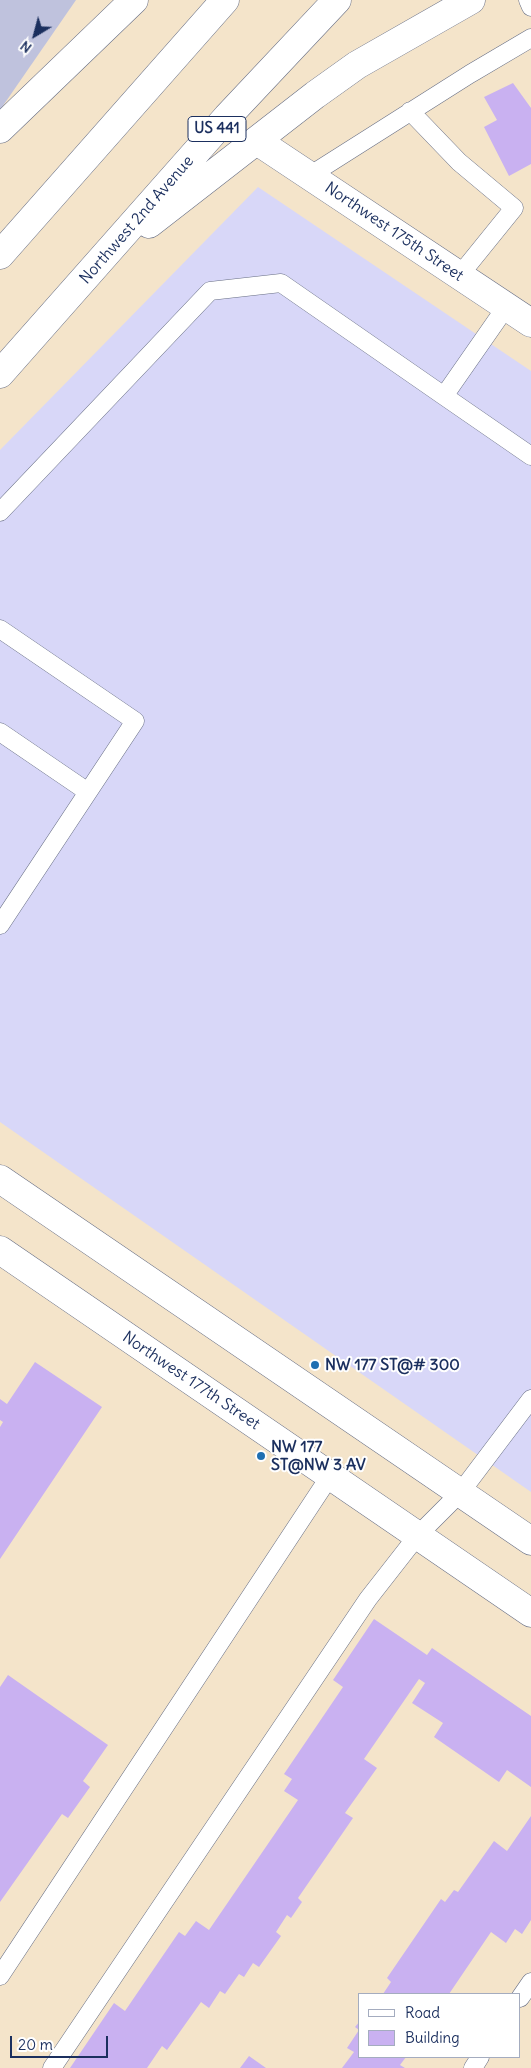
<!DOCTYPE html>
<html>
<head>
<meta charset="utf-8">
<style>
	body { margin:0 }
	#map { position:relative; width:531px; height:2068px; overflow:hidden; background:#f4e4ca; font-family:Delius,sans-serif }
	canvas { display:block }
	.legend { position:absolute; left:358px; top:1993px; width:162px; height:65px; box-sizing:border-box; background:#fff; border:1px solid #a4acbf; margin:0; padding:6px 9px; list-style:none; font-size:15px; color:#1b2f5e }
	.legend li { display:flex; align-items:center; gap:10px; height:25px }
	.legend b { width:25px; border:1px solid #a4acbf }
	.north { position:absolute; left:10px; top:10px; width:50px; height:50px; -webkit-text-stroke:4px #fff; paint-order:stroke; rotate:217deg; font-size:14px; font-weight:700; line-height:20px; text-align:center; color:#1b2f5e }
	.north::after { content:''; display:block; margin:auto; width:18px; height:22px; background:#1b2f5e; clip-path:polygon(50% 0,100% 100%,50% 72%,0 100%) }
	.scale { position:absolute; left:10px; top:2036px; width:98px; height:22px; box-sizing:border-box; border:2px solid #1b2f5e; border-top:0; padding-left:6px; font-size:15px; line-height:18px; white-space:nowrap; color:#1b2f5e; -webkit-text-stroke:4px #fff; paint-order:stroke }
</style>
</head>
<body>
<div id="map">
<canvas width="531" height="2068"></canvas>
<ul class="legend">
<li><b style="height:6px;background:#fff"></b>Road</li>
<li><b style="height:14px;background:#c9b1f1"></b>Building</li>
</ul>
<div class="north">N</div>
<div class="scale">20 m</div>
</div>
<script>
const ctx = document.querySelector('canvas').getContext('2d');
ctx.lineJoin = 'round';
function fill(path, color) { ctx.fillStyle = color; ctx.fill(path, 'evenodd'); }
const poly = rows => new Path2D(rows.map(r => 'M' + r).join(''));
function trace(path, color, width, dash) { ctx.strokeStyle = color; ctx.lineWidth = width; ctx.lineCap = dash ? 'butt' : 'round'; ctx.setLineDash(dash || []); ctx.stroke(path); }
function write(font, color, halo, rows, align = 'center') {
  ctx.font = font + ' Delius,sans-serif'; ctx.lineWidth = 4; ctx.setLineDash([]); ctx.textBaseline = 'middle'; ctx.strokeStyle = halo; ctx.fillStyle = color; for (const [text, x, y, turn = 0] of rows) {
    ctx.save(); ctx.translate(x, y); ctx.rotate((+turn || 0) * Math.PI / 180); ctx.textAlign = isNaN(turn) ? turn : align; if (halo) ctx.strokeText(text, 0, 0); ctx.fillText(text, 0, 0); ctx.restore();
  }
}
const built = poly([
	[258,187,531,371,531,1492,0,1122,0,450]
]);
const industrial = poly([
	[0,0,76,0,0,110]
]);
const building = poly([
	[513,83,531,108,531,164,509,176,484,127,497,120,484,97],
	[35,1362,102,1407,0,1559,0,1427,3,1422,0,1420,0,1399,7,1404],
	[374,1619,427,1655,432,1648,531,1716,531,1787,507,1770,499,1782,434,1737,443,1723,412,1703,425,1683,419,1679,364,1759,377,1768,345,1813,353,1818,298,1898,302,1902,291,1918,287,1915,276,1932,281,1936,259,1967,253,1963,244,1977,239,1974,225,1994,220,1991,209,2008,201,2002,167,2050,162,2046,147,2068,70,2068,114,2003,125,2011,179,1932,185,1936,196,1921,209,1930,298,1800,284,1791,292,1779,284,1774,343,1687,333,1680],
	[8,1675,108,1745,83,1781,90,1787,68,1818,62,1814,0,1902,0,1687],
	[531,1816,531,1920,522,1934,515,1929,506,1943,491,1932,449,1994,383,1994,391,1982,387,1978,441,1899,445,1902,454,1890,458,1892,494,1841,507,1851],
	[360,2021,360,2057,406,2057,400,2065,405,2068,342,2068,354,2052,347,2048,359,2030,355,2027],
	[249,2056,266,2068,240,2068]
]);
const service = poly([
	[528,0,531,7],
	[410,111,459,162,514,208,459,276],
	[309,176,470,74,531,38],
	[506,307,444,396,531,456],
	[0,512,210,291,281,283,444,396],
	[0,629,135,721,0,925],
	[0,732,88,792],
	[0,1976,330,1476],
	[520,1998,531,1982],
	[52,2068,368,1599,418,1535,460,1493,531,1399],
	[473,2068,480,2057]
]);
const minor = poly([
	[0,129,134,0],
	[257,141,531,323]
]);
const tertiary = poly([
	[0,1179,531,1541],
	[0,1250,531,1613]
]);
const primary = poly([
	[149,224,315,95,357,65,471,0],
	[0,255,225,0],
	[0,374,227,117,337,0]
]);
const markers = [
	[315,1365,5,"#1f6fb2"],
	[261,1456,5,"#1f6fb2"]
];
const shields = [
	[217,129,58]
];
const shieldNames = [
	["US 441",217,129]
];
const streetNames = [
	["Northwest 2nd Avenue",137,220,-49],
	["Northwest 175th Street",394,232,34],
	["Northwest 177th Street",191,1381,34]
];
const poiNames = [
	["NW 177 ST@# 300",325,1365],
	["NW 177",271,1447],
	["ST@NW 3 AV",271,1465]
];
fill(built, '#d8d7f8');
fill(industrial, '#bfc2dd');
fill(building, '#c9b1f1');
trace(service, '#676e84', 19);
trace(minor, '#676e84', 29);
trace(tertiary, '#676e84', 29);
trace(primary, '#676e84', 29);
trace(service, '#fff', 18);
trace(minor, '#fff', 28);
trace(tertiary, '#fff', 28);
trace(primary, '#fff', 28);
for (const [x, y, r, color] of markers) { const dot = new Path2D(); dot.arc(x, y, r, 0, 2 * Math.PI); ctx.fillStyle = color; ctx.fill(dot); trace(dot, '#fff', 2); }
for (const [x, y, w] of shields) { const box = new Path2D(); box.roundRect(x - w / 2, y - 12.5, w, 25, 4); ctx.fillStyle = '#fff'; ctx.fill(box); trace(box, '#1b2f5e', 1); }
write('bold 15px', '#1b2f5e', null, shieldNames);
write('16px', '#1b2f5e', '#fff', streetNames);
write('bold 16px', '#1b2f5e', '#fff', poiNames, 'left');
</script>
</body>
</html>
